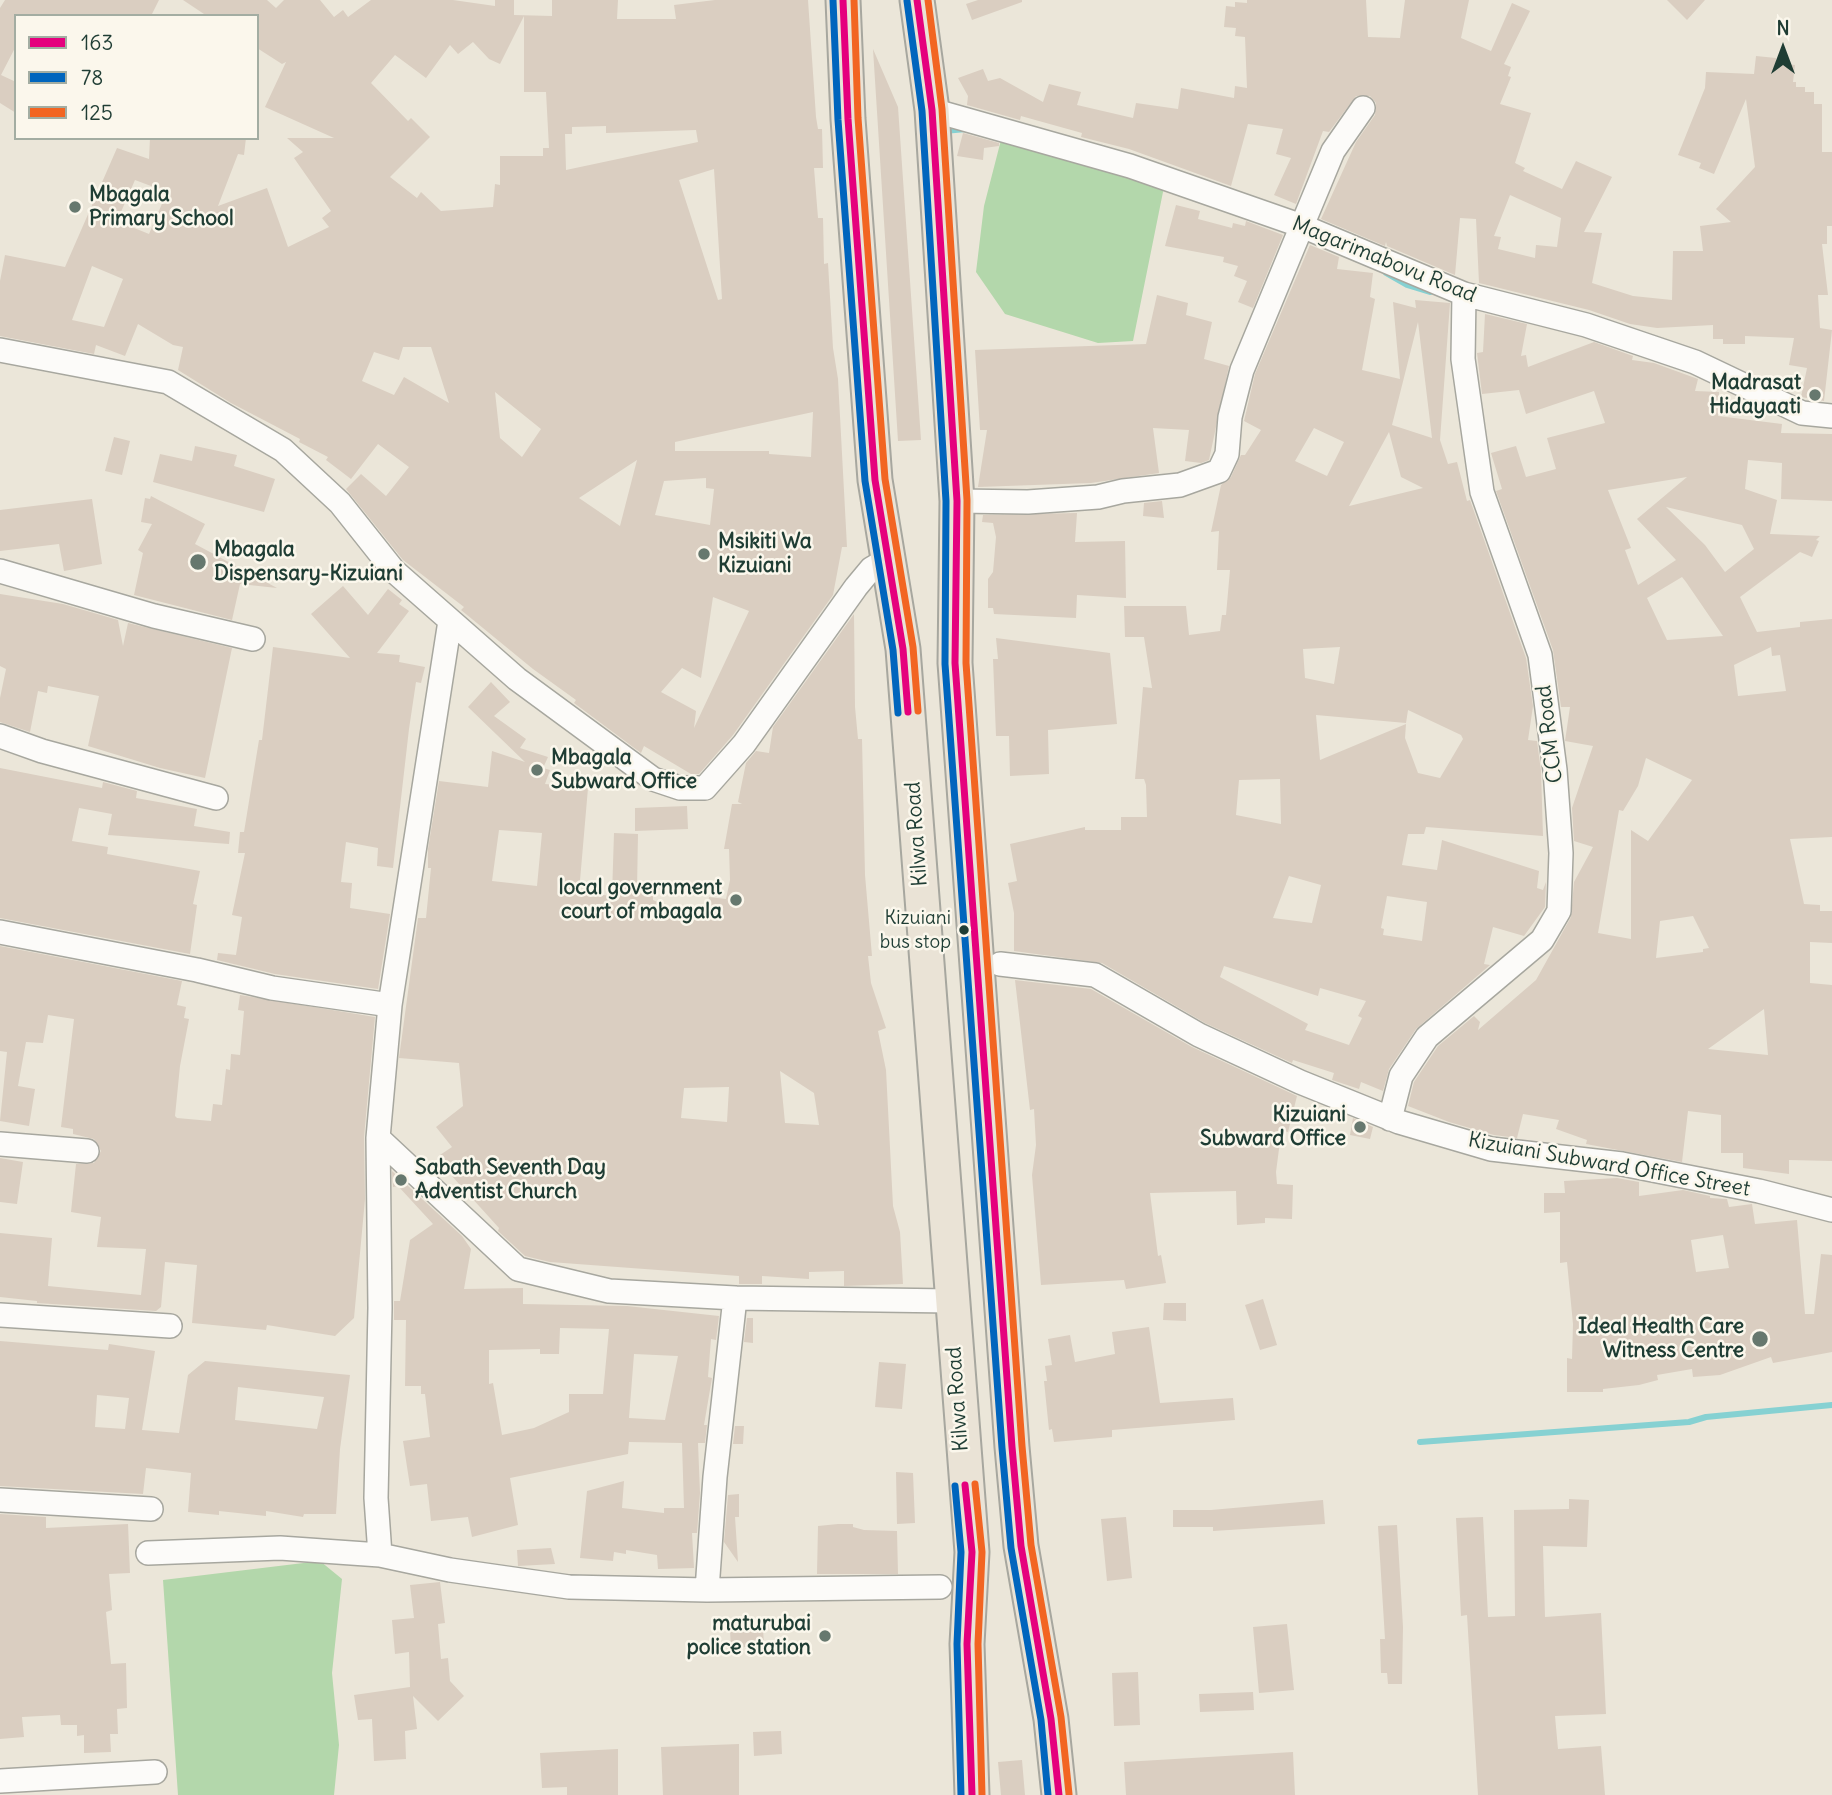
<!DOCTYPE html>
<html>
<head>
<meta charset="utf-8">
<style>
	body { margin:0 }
	#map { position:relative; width:1832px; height:1795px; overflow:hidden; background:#ebe6d9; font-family:Delius,sans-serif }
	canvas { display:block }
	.legend { position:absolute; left:14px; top:14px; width:245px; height:126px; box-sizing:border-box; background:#fbf7ec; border:2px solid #a3ada2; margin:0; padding:9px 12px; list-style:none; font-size:21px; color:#1f3d34 }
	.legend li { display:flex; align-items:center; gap:14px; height:35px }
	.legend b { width:35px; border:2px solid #a3ada2 }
	.north { position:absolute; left:1748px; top:14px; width:70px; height:70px; -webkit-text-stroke:5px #fbf7ec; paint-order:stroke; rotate:0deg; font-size:19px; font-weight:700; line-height:28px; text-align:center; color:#1f3d34 }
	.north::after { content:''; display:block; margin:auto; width:24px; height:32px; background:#1f3d34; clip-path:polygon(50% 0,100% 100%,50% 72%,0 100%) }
</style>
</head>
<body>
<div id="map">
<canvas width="1832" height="1795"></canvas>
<ul class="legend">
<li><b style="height:9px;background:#e5007d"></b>163</li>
<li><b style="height:9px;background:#0065bd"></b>78</li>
<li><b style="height:9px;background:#f26522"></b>125</li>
</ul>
<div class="north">N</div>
</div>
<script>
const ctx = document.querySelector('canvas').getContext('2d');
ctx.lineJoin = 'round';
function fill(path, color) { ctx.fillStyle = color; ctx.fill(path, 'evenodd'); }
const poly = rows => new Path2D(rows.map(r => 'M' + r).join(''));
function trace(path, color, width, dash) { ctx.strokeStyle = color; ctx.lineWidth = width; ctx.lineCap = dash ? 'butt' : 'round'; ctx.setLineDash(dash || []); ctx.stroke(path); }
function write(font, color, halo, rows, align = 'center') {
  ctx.font = font + ' Delius,sans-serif'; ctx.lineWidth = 5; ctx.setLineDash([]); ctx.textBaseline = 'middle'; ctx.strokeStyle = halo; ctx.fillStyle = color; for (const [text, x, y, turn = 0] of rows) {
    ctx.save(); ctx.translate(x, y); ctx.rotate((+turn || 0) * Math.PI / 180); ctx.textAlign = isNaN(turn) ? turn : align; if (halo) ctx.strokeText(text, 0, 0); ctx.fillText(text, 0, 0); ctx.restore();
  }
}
const green = poly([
	[1001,140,1164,187,1133,341,1098,343,1005,314,976,272,984,206],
	[320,1561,342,1579,332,1673,339,1745,334,1795,178,1795,163,1580]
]);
const stream = poly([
	[944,131,966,129],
	[1386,273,1407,285,1430,292],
	[1420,1442,1689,1422,1706,1417,1832,1405]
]);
const building = poly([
	[5,0,159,0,151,16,16,16,16,46,1,75,16,82,16,113,0,103,0,8],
	[183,0,267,0,276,8,284,0,320,0,334,17,343,10,348,17,371,0,453,0,495,6,495,0,514,0,514,15,552,16,552,0,618,0,617,19,676,19,674,5,715,0,808,0,816,117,818,129,822,129,823,168,814,168,818,218,823,218,824,264,828,263,833,348,838,379,847,547,842,547,833,595,733,735,699,774,691,774,644,746,641,753,574,703,576,700,533,669,461,610,464,607,403,560,346,489,361,474,386,496,409,467,378,444,351,479,326,460,328,457,299,442,300,439,231,403,178,370,183,347,173,345,138,324,125,356,96,345,94,354,0,336,0,281,5,255,65,267,117,148,149,159,150,138,246,138,244,155,238,154,218,206,267,188,288,247,329,227,322,218,331,211,294,158,303,152,287,138,334,138,265,107,286,62,282,64,257,48,257,16,207,16],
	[524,16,524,92,546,92,549,148,543,148,543,156,500,156,500,185,495,184,493,207,441,211,421,192,417,198,390,177,430,137,411,118,408,121,371,83,395,55,426,78,450,45,458,54,473,42,489,59,500,64],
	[606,126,606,133,696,130,698,142,566,170,565,134,572,134,572,127],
	[714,169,722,299,718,300,679,180],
	[135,180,167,192,149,234,117,221],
	[92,266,123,279,104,327,72,320],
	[403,347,431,347,449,403,404,377,394,395,362,381,374,352,399,360],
	[495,392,541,429,522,457,500,438],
	[813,412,811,457,769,454,769,451,675,451,675,442],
	[637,460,620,526,579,498],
	[706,478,706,488,714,489,710,525,655,515,664,481],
	[713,597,749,611,694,728,696,711,661,692,682,668,701,678],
	[978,0,1022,0,1022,2,972,20,966,4],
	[1247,0,1366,0,1368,37,1400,38,1405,0,1469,0,1461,38,1491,51,1512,3,1530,11,1504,64,1511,67,1508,76,1511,77,1500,104,1531,113,1515,163,1525,168,1523,171,1562,189,1576,161,1612,177,1584,232,1602,233,1592,283,1633,296,1672,300,1673,251,1703,251,1700,226,1731,222,1716,209,1755,167,1746,99,1714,174,1699,168,1701,163,1678,155,1705,88,1706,72,1754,74,1756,56,1776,58,1776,63,1795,65,1793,82,1796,82,1796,87,1805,87,1805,92,1814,92,1814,104,1822,104,1822,152,1832,152,1832,226,1827,226,1827,244,1822,244,1828,295,1818,295,1820,328,1832,330,1824,401,1801,397,1807,368,1789,365,1794,338,1745,336,1745,344,1723,344,1723,339,1713,339,1713,325,1657,328,1630,324,1589,310,1479,283,1476,219,1460,218,1455,275,1387,246,1386,242,1385,246,1321,219,1356,142,1375,115,1376,103,1370,96,1356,96,1329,132,1323,131,1296,204,1274,195,1291,158,1276,154,1283,129,1248,124,1231,186,1129,149,1081,137,1082,133,1021,116,1020,120,967,105,968,96,958,78,983,69,988,81,1000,78,1043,102,1049,84,1081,92,1077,105,1133,118,1136,103,1178,109,1181,88,1234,98,1235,86,1247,88,1245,37,1235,36,1236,28,1224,27,1226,6,1235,7,1235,2,1247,3],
	[1510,195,1561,218,1557,247,1536,245,1535,258,1498,249,1501,237,1494,236],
	[1667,0,1705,0,1687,20],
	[873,49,898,107,921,440,898,441],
	[963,133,999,143,999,146,984,148,983,160,957,156],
	[1176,205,1200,211,1198,219,1232,228,1233,223,1245,226,1246,221,1283,235,1253,308,1238,302,1247,281,1234,276,1238,266,1223,262,1224,257,1165,246],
	[1310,245,1339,257,1337,269,1373,273,1370,297,1375,299,1362,370,1400,379,1393,302,1416,308,1415,300,1450,303,1440,440,1448,464,1457,462,1467,501,1470,500,1526,658,1533,706,1528,740,1537,741,1541,771,1543,836,1426,827,1424,834,1408,834,1402,865,1437,870,1442,840,1539,871,1537,888,1543,890,1546,882,1545,907,1524,936,1493,927,1484,964,1490,965,1416,1029,1389,1069,1383,1091,1361,1082,1359,1089,1332,1080,1334,1073,1293,1060,1292,1063,1205,1023,1102,963,1014,951,1014,913,1008,883,1017,881,1010,844,1085,827,1085,830,1121,830,1121,817,1147,817,1146,785,1144,779,1135,779,1143,687,1152,688,1144,637,1125,637,1124,606,1186,606,1189,635,1220,631,1222,615,1226,615,1230,570,1217,570,1219,531,1211,532,1221,485,1231,477,1241,455,1245,455,1261,430,1244,421,1255,374],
	[1418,322,1432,438,1392,425],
	[1314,428,1344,442,1327,476,1295,461],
	[1389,432,1401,477,1423,488,1349,506],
	[1340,647,1334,684,1305,678,1303,649],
	[1408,710,1461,735,1463,739,1440,778,1418,773,1405,738,1406,724,1320,760,1316,715,1406,723],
	[1280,779,1281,824,1236,815,1239,780],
	[1289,876,1321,885,1312,923,1273,918],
	[1387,896,1427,902,1422,941,1383,935,1384,929,1381,928],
	[1224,966,1318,996,1320,988,1366,1001,1358,1016,1362,1018,1349,1045,1305,1030,1308,1024,1220,977],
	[1157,295,1188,303,1186,315,1212,322,1204,359,1229,366,1209,460,1201,463,1185,461,1189,430,1153,428,1159,473,1091,483,978,487,987,430,980,430,975,350,1146,344],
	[1485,314,1527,324,1521,356,1526,355,1528,367,1594,342,1633,356,1632,360,1654,363,1698,379,1695,391,1719,392,1718,416,1782,424,1781,433,1832,434,1832,501,1781,499,1782,463,1748,460,1745,489,1777,500,1770,534,1820,536,1816,540,1819,541,1812,557,1800,552,1740,597,1757,632,1800,627,1800,622,1832,619,1832,837,1790,839,1804,904,1820,905,1820,911,1832,911,1832,943,1810,942,1810,983,1832,985,1832,1161,1789,1160,1789,1174,1743,1168,1743,1153,1721,1153,1721,1115,1688,1111,1682,1162,1586,1144,1587,1140,1556,1129,1559,1120,1523,1114,1517,1138,1494,1135,1449,1122,1408,1106,1414,1082,1438,1046,1474,1016,1480,1022,1478,1030,1536,980,1571,917,1574,882,1593,847,1574,841,1572,808,1593,746,1565,741,1570,707,1561,707,1553,650,1496,491,1502,489,1491,453,1516,446,1526,477,1556,469,1547,438,1605,423,1594,391,1526,414,1519,390,1482,394,1477,353,1483,352],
	[1687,477,1637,519,1676,560,1638,585,1625,550,1631,548,1608,490],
	[1666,507,1742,525,1754,549,1725,572,1705,545],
	[1682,577,1686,582,1723,636,1667,640,1647,598],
	[1771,647,1772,656,1780,655,1786,691,1738,696,1734,665],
	[1646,758,1692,780,1648,841,1631,830,1631,939,1598,933,1619,810,1623,811,1638,786],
	[1693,916,1709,948,1703,949,1703,952,1656,958,1660,921],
	[1764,1009,1768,1055,1708,1049],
	[114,437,130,441,122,475,105,471],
	[195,446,237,455,234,466,275,479,264,512,153,482,160,454,192,461],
	[151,496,205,524,195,544,277,588,240,584,232,620,134,595,143,553,138,550,152,524,141,522,145,498,150,499],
	[92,499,102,564,64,571,59,544,0,551,0,510],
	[1162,501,1164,518,1143,516,1144,503],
	[1077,513,1075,542,1125,541,1126,598,1077,595,1076,618,994,614,993,608,988,608,988,579,993,572,996,537,993,523,982,522,983,515],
	[343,586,368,615,388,589,402,600,399,604,409,611,377,653,400,655,399,662,425,667,421,683,416,682,409,729,393,868,377,866,378,848,346,842,341,882,352,883,350,908,390,914,378,989,275,974,217,960,218,953,236,955,242,917,232,915,245,853,238,853,240,832,244,832,259,740,262,740,273,647,350,658,311,614],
	[0,594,63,604,118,620,123,646,128,623,232,648,205,778,160,768,88,746,99,696,48,686,47,693,38,691,30,732,0,722,0,698,6,669,0,666],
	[854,614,855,707,858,739,862,739,865,875,872,956,868,956,871,983,886,1028,878,1031,886,1070,893,1206,900,1232,903,1284,844,1286,844,1271,809,1272,809,1279,762,1276,762,1284,739,1284,739,1276,550,1262,525,1256,498,1231,499,1228,441,1164,448,1163,440,1155,452,1147,436,1127,463,1106,459,1063,399,1058,418,918,426,918,431,868,428,868,428,849,439,781,488,787,492,751,525,762,468,707,491,682,510,702,494,716,526,739,520,748,548,757,543,768,550,770,545,784,588,788,579,892,612,896,614,833,638,834,637,889,653,890,653,900,683,914,707,916,709,897,726,899,730,880,729,849,724,849,732,804,742,804,738,802,746,763,756,751,769,753,773,727],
	[499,830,542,833,537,886,492,881],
	[780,1071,814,1093,819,1125,785,1123],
	[729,1087,727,1122,681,1118,684,1088],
	[996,638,1110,653,1117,724,1048,730,1049,774,1010,776,1009,736,996,736,993,659,998,659],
	[0,768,102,788,103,782,137,791,136,798,197,809,194,826,230,832,229,844,108,835,112,814,79,808,72,841,108,847,107,854,200,871,193,904,197,905,190,954,0,918],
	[687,806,688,829,635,831,635,808],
	[0,946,182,981,177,1005,186,1007,184,1018,189,1019,180,1066,175,1116,177,1118,211,1121,213,1104,222,1105,226,1069,230,1070,231,1054,240,1055,244,1011,238,1010,240,995,375,1017,364,1137,365,1199,354,1318,335,1336,267,1325,266,1330,192,1323,197,1265,165,1262,161,1307,156,1311,37,1303,37,1301,0,1297,0,1233,52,1238,48,1286,141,1295,146,1249,97,1247,101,1217,71,1212,76,1164,94,1163,101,1151,94,1139,73,1134,73,1129,61,1127,74,1019,48,1015,43,1043,26,1042,18,1086,35,1089,29,1126,0,1121,7,1052,0,1051],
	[1015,980,1091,989,1192,1047,1297,1096,1288,1132,1284,1131,1279,1149,1276,1172,1277,1184,1293,1185,1292,1219,1265,1218,1265,1223,1237,1225,1236,1191,1150,1193,1158,1256,1161,1255,1166,1283,1126,1289,1124,1280,1041,1285,1032,1175,1036,1145,1034,1109,1030,1110],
	[1353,1118,1373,1127,1370,1139,1350,1135],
	[0,1158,23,1162,17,1204,0,1202],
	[392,1171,462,1236,471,1249,464,1289,523,1288,523,1304,627,1306,719,1316,716,1340,711,1339,708,1377,712,1378,704,1425,707,1425,705,1443,698,1443,700,1493,697,1533,692,1533,694,1568,658,1569,657,1555,626,1550,626,1554,614,1552,613,1561,580,1558,587,1491,624,1481,622,1508,664,1513,664,1508,684,1508,682,1443,629,1442,628,1454,510,1478,518,1525,472,1537,468,1517,431,1521,427,1484,410,1486,403,1441,430,1437,425,1394,421,1394,421,1386,405,1386,406,1320,394,1320,394,1301,400,1301,410,1240,433,1224,398,1186,393,1187],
	[560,1328,609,1329,603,1394,569,1394,569,1412,534,1428,502,1435,493,1383,489,1384,489,1350,540,1349,540,1354,559,1354],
	[634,1354,678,1356,665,1420,629,1418],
	[1617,1178,1639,1182,1639,1196,1683,1190,1710,1196,1710,1198,1727,1199,1729,1207,1752,1204,1755,1224,1797,1220,1805,1314,1814,1314,1821,1254,1832,1255,1832,1352,1773,1363,1771,1357,1720,1375,1693,1377,1692,1369,1657,1375,1658,1380,1639,1385,1603,1389,1603,1392,1567,1392,1567,1358,1572,1359,1573,1324,1567,1262,1560,1263,1560,1212,1544,1213,1544,1193,1565,1193,1564,1181],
	[1723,1235,1729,1268,1696,1272,1691,1240],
	[1263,1299,1277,1345,1260,1350,1245,1305],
	[1164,1303,1186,1303,1186,1321,1163,1320],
	[747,1318,753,1318,753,1343,744,1342],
	[1149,1327,1160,1403,1233,1398,1235,1420,1112,1430,1112,1437,1054,1442,1052,1429,1049,1430,1044,1381,1047,1381,1045,1366,1052,1365,1048,1339,1070,1335,1075,1362,1115,1354,1112,1332],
	[0,1341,108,1350,109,1344,155,1351,142,1430,179,1433,188,1375,205,1361,350,1375,340,1449,336,1514,304,1514,303,1517,266,1511,266,1516,219,1511,219,1515,188,1512,191,1473,146,1468,143,1494,0,1486],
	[238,1387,324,1397,317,1429,235,1420],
	[97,1395,129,1398,125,1429,95,1427],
	[879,1362,906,1364,902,1409,875,1407],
	[735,1426,744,1426,743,1444,733,1444],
	[896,1472,913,1473,915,1523,897,1524],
	[739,1494,739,1517,735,1517,738,1562,724,1542,728,1495],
	[1569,1499,1589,1500,1587,1547,1543,1546,1545,1617,1601,1613,1606,1714,1555,1716,1558,1749,1601,1746,1605,1795,1478,1795,1467,1615,1461,1616,1456,1518,1483,1517,1488,1617,1515,1616,1514,1510,1569,1509],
	[1323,1500,1325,1524,1213,1531,1213,1527,1173,1527,1173,1510,1211,1510],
	[0,1514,46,1517,46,1528,128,1524,130,1573,109,1574,112,1610,106,1612,111,1664,126,1663,127,1708,117,1709,118,1734,110,1734,111,1752,84,1753,84,1735,77,1736,77,1725,61,1725,60,1715,22,1717,24,1737,0,1739],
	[1126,1517,1132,1578,1107,1581,1101,1519],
	[838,1524,853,1524,853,1527,864,1530,897,1531,898,1574,817,1574,818,1526],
	[1397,1525,1403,1627,1402,1684,1388,1684,1387,1673,1381,1673,1380,1639,1385,1639,1378,1526],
	[551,1548,555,1564,518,1566,517,1550],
	[440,1582,445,1623,438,1624,441,1659,448,1658,450,1681,464,1696,438,1721,413,1696,417,1729,405,1731,406,1759,374,1761,372,1719,358,1720,354,1695,410,1687,409,1652,395,1654,392,1620,414,1618,410,1585],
	[1287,1624,1294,1690,1259,1693,1253,1627],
	[763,1628,764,1646,731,1648,730,1630],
	[1138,1672,1140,1725,1114,1726,1112,1673],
	[1253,1692,1254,1710,1200,1712,1199,1694],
	[781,1731,782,1754,754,1756,753,1732],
	[739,1744,739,1795,663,1795,661,1747],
	[618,1749,618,1795,567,1795,567,1787,542,1788,540,1753],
	[1293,1752,1295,1795,1126,1795,1124,1762],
	[1022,1760,1025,1795,1001,1795,998,1762]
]);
const minor = poly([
	[932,110,1130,166,1302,226,1464,294,1586,325,1695,362,1802,413,1832,416],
	[0,350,168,382,283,450,340,503,394,571,517,679,653,779,680,788,705,788,744,744,856,587,871,569,888,559],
	[957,501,1028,502,1098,497,1123,491,1180,485,1219,471,1227,454,1230,417,1242,370,1333,151,1363,108],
	[0,571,154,616,253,639],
	[0,736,42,751,216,798],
	[0,932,197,970,272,988,390,1005],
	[1000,964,1095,975,1199,1035,1300,1082,1399,1122,1491,1149,1622,1164,1759,1191,1832,1210],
	[1390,1119,1401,1076,1427,1037,1542,940,1559,911,1561,853,1555,770,1540,655,1482,492,1463,359,1464,294],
	[378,1138,518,1269,609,1291,735,1298,951,1301],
	[0,1144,87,1151],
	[0,1315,170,1326],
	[0,1500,151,1509],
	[148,1553,280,1548,380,1555,450,1570,569,1587,707,1590,940,1587],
	[380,1555,376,1498,380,1308,378,1138,390,1005,450,621],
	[707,1590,715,1477,735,1298],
	[0,1781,155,1772]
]);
const highway = poly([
	[843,0,848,119,875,480,903,649,972,1552,967,1644,972,1795],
	[917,0,932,110,957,501,955,663,1012,1447,1021,1546,1051,1719,1059,1795]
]);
const bus1 = poly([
	[843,0,848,119,875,480,903,649,908,712],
	[917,0,932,110,957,501,955,663,1012,1447,1021,1546,1051,1719,1059,1795],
	[965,1485,972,1552,967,1644,972,1795]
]);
const bus2 = poly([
	[833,0,838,120,865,481,893,650,898,713],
	[907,1,922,111,946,501,945,664,1002,1448,1011,1548,1041,1720,1048,1795],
	[955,1486,961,1552,957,1644,961,1795]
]);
const bus3 = poly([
	[854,0,858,118,885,479,913,647,918,711],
	[928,0,942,109,967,500,966,663,1022,1446,1031,1545,1061,1717,1069,1794],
	[975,1484,982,1552,978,1644,982,1795]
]);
const markers = [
	[75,207,7,"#66786e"],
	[1815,395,7,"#66786e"],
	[704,554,7,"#66786e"],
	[198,562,9,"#66786e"],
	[537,770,7,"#66786e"],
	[736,900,7,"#66786e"],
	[964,930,6,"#1f3d34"],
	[1360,1127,7,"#66786e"],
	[401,1180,7,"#66786e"],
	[1760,1339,9,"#66786e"],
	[825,1636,7,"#66786e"]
];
const busNames = [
	["Kizuiani",951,919],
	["bus stop",951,943]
];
const poiNames = [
	["Mbagala",89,195],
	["Primary School",89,219],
	["Madrasat",1801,383,"right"],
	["Hidayaati",1801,407,"right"],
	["Msikiti Wa",718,542],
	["Kizuiani",718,566],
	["Mbagala",214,550],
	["Dispensary-Kizuiani",214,574],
	["Mbagala",551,758],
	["Subward Office",551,782],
	["local government",722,888,"right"],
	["court of mbagala",722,912,"right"],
	["Kizuiani",1346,1115,"right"],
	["Subward Office",1346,1139,"right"],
	["Sabath Seventh Day",415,1168],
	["Adventist Church",415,1192],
	["Ideal Health Care",1744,1327,"right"],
	["Witness Centre",1744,1351,"right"],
	["maturubai",811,1624,"right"],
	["police station",811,1648,"right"]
];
const streetNames = [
	["Magarimabovu Road",1384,260,22],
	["CCM Road",1550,734,-97],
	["Kilwa Road",917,834,-94],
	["Kizuiani Subward Office Street",1609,1165,10],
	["Kilwa Road",958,1399,-94]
];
fill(green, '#b3d7ab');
trace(stream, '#86d1d2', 6);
fill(building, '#dacec1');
trace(minor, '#a7a79f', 26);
trace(highway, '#a7a79f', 37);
trace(minor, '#fcfbf9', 23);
trace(highway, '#eae3d6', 33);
trace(bus1, '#e5007d', 7);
trace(bus2, '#0065bd', 7);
trace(bus3, '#f26522', 7);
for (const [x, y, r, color] of markers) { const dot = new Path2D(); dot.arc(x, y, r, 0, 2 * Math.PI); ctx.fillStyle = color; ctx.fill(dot); trace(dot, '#fbf7ec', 2.5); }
write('19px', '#1f3d34', '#fbf7ec', busNames, 'right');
write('bold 21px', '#1f3d34', '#fbf7ec', poiNames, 'left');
write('21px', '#1f3d34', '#fbf7ec', streetNames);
</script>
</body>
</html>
